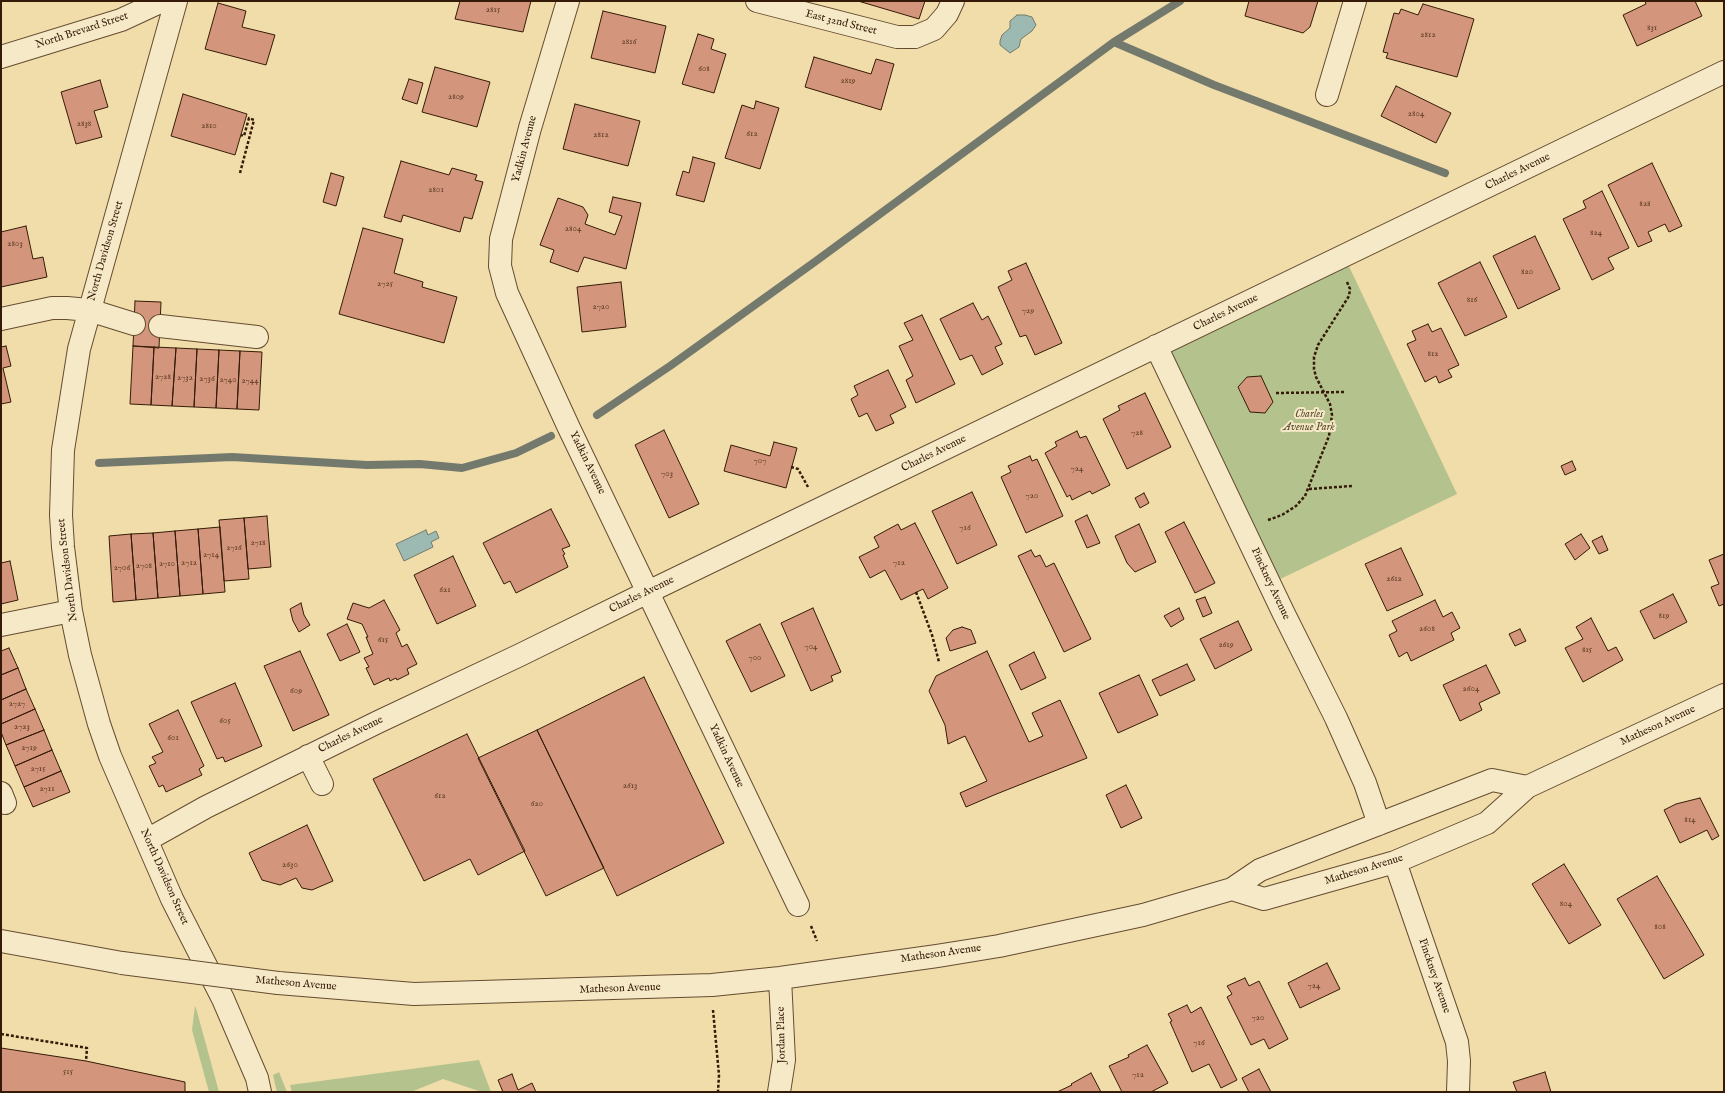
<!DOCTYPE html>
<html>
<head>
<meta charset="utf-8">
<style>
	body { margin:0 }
	#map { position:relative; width:1725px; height:1093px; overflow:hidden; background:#f1ddaa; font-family:"IM FELL English",serif }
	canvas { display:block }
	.frame { position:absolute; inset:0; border:2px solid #351b07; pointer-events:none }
</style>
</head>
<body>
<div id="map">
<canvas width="1725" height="1093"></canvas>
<div class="frame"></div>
</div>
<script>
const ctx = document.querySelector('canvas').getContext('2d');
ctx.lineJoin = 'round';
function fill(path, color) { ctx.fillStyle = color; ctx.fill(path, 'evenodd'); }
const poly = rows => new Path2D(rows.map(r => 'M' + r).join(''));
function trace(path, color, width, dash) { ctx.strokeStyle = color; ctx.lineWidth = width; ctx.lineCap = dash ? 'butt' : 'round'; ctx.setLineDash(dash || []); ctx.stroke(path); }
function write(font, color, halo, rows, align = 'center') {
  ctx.font = font + ' "IM FELL English",serif'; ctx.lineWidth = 4; ctx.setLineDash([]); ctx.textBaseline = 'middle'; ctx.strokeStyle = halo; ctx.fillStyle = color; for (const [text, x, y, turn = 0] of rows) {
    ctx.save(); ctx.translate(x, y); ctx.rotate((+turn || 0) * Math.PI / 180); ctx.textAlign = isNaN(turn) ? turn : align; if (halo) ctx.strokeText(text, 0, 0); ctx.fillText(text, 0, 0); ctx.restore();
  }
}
const green = poly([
	[1346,260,1457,494,1272,583,1161,348],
	[195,1006,196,1008,219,1092,209,1092,192,1030],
	[479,1060,491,1092,482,1092,443,1079,411,1092,292,1092,290,1085],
	[279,1072,287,1092,277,1092,273,1075]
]);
const water = poly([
	[1017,15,1025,15,1032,17,1036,25,1032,31,1021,39,1019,47,1010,53,1000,45,1000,41,1002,35,1010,28,1010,21,1017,15],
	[426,530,428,535,436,531,439,538,431,542,433,547,404,561,396,544,426,530]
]);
const stream = poly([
	[1114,42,1214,85,1445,173],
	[597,415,670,366,816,261,1114,42,1180,1],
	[99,463,232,457,367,465,420,464,462,468,516,453,551,436]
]);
const building = poly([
	[460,1,531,1,523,32,455,19,460,1],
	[858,1,925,1,919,19,858,1],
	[1249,1,1318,1,1310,27,1303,33,1245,16,1249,1],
	[1645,1,1695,1,1702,16,1637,46,1623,15,1646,4,1645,1],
	[218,3,246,11,242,27,275,35,266,65,205,49,218,3],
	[1423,4,1474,19,1457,77,1386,58,1388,53,1383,52,1394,13,1399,14,1401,9,1418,15,1423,4],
	[603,11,666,26,655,73,591,58,603,11],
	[698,34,714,39,711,49,726,54,714,93,682,84,698,34],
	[814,57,871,74,876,59,894,64,881,110,805,87,814,57],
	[435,67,490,82,477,127,422,112,435,67],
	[409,79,423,83,417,104,402,99,409,79],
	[100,80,108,107,94,111,102,137,76,144,61,92,100,80],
	[1396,86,1451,113,1436,143,1381,116,1396,86],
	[183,94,247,114,235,155,171,136,183,94],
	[756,101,779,108,760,169,725,158,742,105,754,109,756,101],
	[575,104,640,121,628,166,563,149,575,104],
	[693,157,715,163,704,202,676,195,683,171,689,173,693,157],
	[401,161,449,175,452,168,477,175,475,180,483,182,472,219,464,217,460,232,403,215,401,222,384,217,401,161],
	[1652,163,1682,226,1669,232,1665,224,1648,232,1652,241,1638,247,1608,185,1652,163],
	[331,173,344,177,336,206,323,202,331,173],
	[1602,191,1629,248,1608,258,1614,269,1592,280,1563,219,1586,208,1583,201,1602,191],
	[613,197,641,203,626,269,584,257,578,272,550,262,554,250,540,245,558,198,583,207,588,215,585,224,615,235,622,216,609,212,613,197],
	[26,226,33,259,43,257,47,277,1,287,1,232,26,226],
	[363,228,403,239,394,273,423,282,422,287,457,297,444,343,339,314,363,228],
	[1535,236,1560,289,1518,309,1493,256,1535,236],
	[1480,262,1507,317,1465,336,1438,283,1480,262],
	[1026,263,1062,343,1035,355,1026,335,1020,337,998,287,1012,280,1008,271,1026,263],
	[621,282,626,327,582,332,577,287,621,282],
	[135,301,161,302,159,348,133,346,135,301],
	[973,303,982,320,988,316,1002,344,995,347,1003,364,982,375,972,355,960,360,940,319,973,303],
	[922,315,955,384,916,403,906,380,913,376,899,346,913,340,904,323,922,315],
	[1428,324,1432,332,1441,328,1459,365,1448,370,1452,377,1439,383,1436,376,1425,382,1407,344,1416,340,1412,331,1428,324],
	[6,346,11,366,3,368,11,402,1,404,1,347,6,346],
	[133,346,154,347,151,405,130,404,133,346],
	[154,347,176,348,172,406,151,405,154,347],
	[176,348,197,349,194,407,172,406,176,348],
	[197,349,219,350,216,408,194,407,197,349],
	[219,350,240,351,237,409,216,408,219,350],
	[240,351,262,352,259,410,237,409,240,351],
	[888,370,906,407,890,415,894,423,876,431,867,413,859,417,851,399,858,395,854,386,888,370],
	[1261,376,1273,402,1265,413,1250,412,1238,387,1247,377,1261,376],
	[1145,393,1171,447,1127,469,1103,419,1120,410,1118,406,1145,393],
	[664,430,699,504,669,518,635,445,664,430],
	[1077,431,1080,438,1086,436,1110,485,1092,494,1090,491,1072,500,1070,495,1067,497,1045,453,1057,446,1055,442,1077,431],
	[774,442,797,448,786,488,724,471,731,445,770,456,774,442],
	[1030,456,1032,461,1037,459,1063,516,1026,533,1001,477,1011,472,1008,466,1030,456],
	[1572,461,1576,470,1565,475,1561,466,1572,461],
	[972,492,997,545,957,564,932,511,972,492],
	[1144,493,1149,503,1140,508,1135,498,1144,493],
	[551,509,570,546,562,549,565,554,563,555,568,567,516,593,510,581,504,584,483,543,551,509],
	[1087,515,1100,543,1087,548,1075,521,1087,515],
	[267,516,271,567,248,569,244,518,267,516],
	[244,518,249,579,224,581,219,520,244,518],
	[1184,522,1215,583,1195,593,1165,532,1184,522],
	[915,523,948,588,928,599,923,589,901,600,885,570,870,578,859,557,879,547,874,537,898,524,901,530,915,523],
	[1139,524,1156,562,1135,572,1127,563,1115,536,1139,524],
	[220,527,225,592,203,594,198,529,220,527],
	[198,529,203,594,180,596,175,531,198,529],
	[175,531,180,596,158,598,153,533,175,531],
	[153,533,158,598,136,600,131,534,153,533],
	[131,534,136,600,113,602,109,536,131,534],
	[1581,534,1590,548,1575,560,1565,544,1581,534],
	[1602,536,1608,550,1599,554,1592,541,1602,536],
	[1401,548,1423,595,1387,611,1365,564,1401,548],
	[1031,550,1035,557,1040,555,1046,567,1054,563,1091,639,1064,652,1018,556,1031,550],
	[1724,554,1724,604,1719,606,1711,587,1719,584,1709,560,1724,554],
	[453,556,476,606,437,624,414,575,453,556],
	[10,561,18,600,1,604,1,563,10,561],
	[1673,594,1687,622,1654,639,1640,611,1673,594],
	[1205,597,1212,613,1203,617,1196,600,1205,597],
	[384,600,400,630,396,633,402,647,407,644,417,664,407,669,409,674,397,680,396,678,390,681,389,678,374,685,366,668,369,667,364,658,373,654,366,637,368,637,362,624,347,619,353,603,369,608,384,600],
	[1435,600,1443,617,1452,612,1460,628,1451,633,1454,640,1411,661,1407,652,1399,657,1389,635,1397,631,1392,621,1435,600],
	[301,603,304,615,310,625,299,632,293,621,290,609,301,603],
	[813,608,841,672,831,676,833,681,811,691,781,623,813,608],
	[1179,608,1184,619,1171,627,1164,616,1179,608],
	[1591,618,1608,651,1616,647,1623,660,1583,682,1565,648,1583,639,1576,627,1591,618],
	[1238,621,1252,650,1215,669,1200,639,1238,621],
	[347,624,360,652,340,661,327,634,347,624],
	[760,624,785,676,751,692,726,641,760,624],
	[962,627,971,630,976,643,950,651,946,638,953,630,962,627],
	[1520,629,1526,641,1515,646,1509,634,1520,629],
	[9,648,18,668,1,675,1,651,9,648],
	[300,651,329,715,293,731,264,666,300,651],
	[987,651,1029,742,1043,736,1032,713,1060,700,1087,758,994,795,966,807,960,793,987,781,965,736,948,744,945,725,929,691,936,676,987,651],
	[1034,652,1046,678,1021,690,1009,665,1034,652],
	[1187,664,1195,680,1160,696,1152,680,1187,664],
	[1486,665,1500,693,1479,703,1482,710,1460,721,1443,685,1486,665],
	[18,668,26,689,1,700,1,675,18,668],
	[1139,675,1158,715,1118,733,1099,693,1139,675],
	[644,677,724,843,617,896,537,730,644,677],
	[235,683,262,746,225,762,223,757,217,759,191,702,235,683],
	[26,689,35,709,1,724,1,700,26,689],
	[35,709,44,730,6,745,1,732,1,724,35,709],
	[178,710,204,766,199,769,202,775,166,792,163,785,159,787,149,766,156,763,152,757,163,752,149,724,178,710],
	[44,730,52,750,15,766,6,745,44,730],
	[537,730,604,868,546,896,478,758,537,730],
	[467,734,525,851,478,875,470,859,424,881,373,779,467,734],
	[52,750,61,771,24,787,15,766,52,750],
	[61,771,70,792,33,807,24,787,61,771],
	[1126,785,1142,818,1121,828,1106,795,1126,785],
	[1700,798,1719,836,1712,840,1707,830,1680,843,1664,810,1676,804,1700,798],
	[307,825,333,881,312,890,302,888,296,878,280,885,262,880,249,853,307,825],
	[1564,864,1601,925,1569,944,1532,884,1564,864],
	[1657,876,1704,955,1664,979,1617,899,1657,876],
	[1327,963,1340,989,1300,1008,1288,983,1327,963],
	[1245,978,1249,986,1259,981,1288,1039,1269,1049,1264,1039,1251,1045,1227,997,1232,994,1227,986,1245,978],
	[1187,1005,1191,1013,1201,1007,1237,1080,1221,1088,1209,1064,1192,1072,1170,1022,1172,1021,1168,1014,1187,1005],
	[1147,1045,1168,1083,1151,1092,1122,1092,1109,1066,1129,1057,1128,1055,1147,1045],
	[1,1048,86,1061,185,1082,185,1092,1,1092,1,1048],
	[1259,1069,1271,1092,1249,1092,1242,1078,1259,1069],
	[1545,1072,1551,1092,1517,1092,1513,1082,1545,1072],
	[1091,1073,1101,1092,1057,1092,1072,1085,1071,1084,1091,1073],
	[512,1074,518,1090,532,1083,536,1092,503,1092,498,1080,512,1074]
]);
const path = poly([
	[240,173,254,120,249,118,244,136,241,135],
	[1276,393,1344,392],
	[791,467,798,469,808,487],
	[1309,489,1352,486],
	[1268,520,1282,515,1296,506,1305,496,1329,436,1332,415,1330,404,1316,377,1314,369,1314,357,1318,345,1349,296,1350,289,1347,282],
	[916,592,932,635,939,662],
	[811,926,817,941],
	[713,1010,719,1075,718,1092],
	[1,1034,87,1048,86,1061]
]);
const minor = poly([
	[176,1,79,349,63,450,61,515,63,547,71,611,80,655,99,724,110,756,172,899,223,999,257,1078,260,1092],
	[568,1,530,128,501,239,500,266,507,293,569,428,798,905],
	[757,1,897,37,915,37,934,29,947,14,953,1],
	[1,57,121,20,162,1],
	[1327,95,1355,1],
	[1,319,52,308,67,308,89,310,134,324],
	[160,326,257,337],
	[1156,346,1283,612,1336,718,1365,783,1379,824],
	[1,625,71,611],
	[308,756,322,784],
	[1,793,5,803],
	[147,840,206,807,378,722,520,655,648,592,1724,72],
	[1395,862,1457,1042,1459,1061,1458,1092],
	[1232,889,1264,899,1395,862,1487,823,1527,787,1724,695],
	[1,941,122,963],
	[278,983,414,994,712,985,780,978,937,956,999,946,1143,915,1232,889,1260,870,1492,780,1527,787],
	[779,1092,784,1060,780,978]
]);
const minorBridge = poly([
	[122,963,278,983]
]);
const numberNames = [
	["2815",493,10],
	["831",1652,28],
	["2812",1428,35],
	["2816",629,42],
	["608",704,69],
	["2819",848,81],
	["2809",456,97],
	["2804",1416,114],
	["2838",84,124],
	["2810",209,126],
	["612",752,134],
	["2812",601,135],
	["2801",436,190],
	["828",1645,204],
	["2804",573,229],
	["824",1596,233],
	["2803",15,244],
	["820",1527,272],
	["2725",385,284],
	["816",1472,300],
	["2720",601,307],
	["729",1028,311],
	["812",1433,354],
	["2728",163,377],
	["2732",185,378],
	["2736",207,379],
	["2740",228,380],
	["2744",250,381],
	["728",1137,433],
	["707",760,461],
	["724",1077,469],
	["703",667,474],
	["720",1032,496],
	["716",965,528],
	["2718",258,543],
	["2716",234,548],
	["2714",211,555],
	["2712",189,563],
	["712",899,563],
	["2710",167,564],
	["2708",144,566],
	["2706",122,568],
	["2612",1394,579],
	["621",445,590],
	["819",1664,616],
	["2608",1427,629],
	["615",383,640],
	["2619",1226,645],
	["704",811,647],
	["815",1587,650],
	["700",755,658],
	["2604",1471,689],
	["609",296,691],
	["2727",17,704],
	["605",225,721],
	["2723",22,727],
	["601",173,738],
	["2719",29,748],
	["2715",38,769],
	["2613",630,786],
	["2711",47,789],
	["612",440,796],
	["620",537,804],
	["814",1690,820],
	["2630",290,865],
	["804",1566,904],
	["808",1660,927],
	["724",1314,986],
	["720",1258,1018],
	["716",1199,1043],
	["515",68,1072],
	["712",1138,1075]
];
const streetNames = [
	["East 32nd Street",841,23,14],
	["North Brevard Street",82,31,-18],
	["Yadkin Avenue",525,149,-75],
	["Charles Avenue",1518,172,-26],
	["North Davidson Street",106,251,-74],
	["Charles Avenue",1226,313,-26],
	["Charles Avenue",934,454,-26],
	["Yadkin Avenue",587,463,64],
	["North Davidson Street",68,570,-97],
	["Pinckney Avenue",1270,584,65],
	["Charles Avenue",642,595,-26],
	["Matheson Avenue",1658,726,-25],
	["Charles Avenue",351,735,-26],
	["Yadkin Avenue",726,756,65],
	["Matheson Avenue",1364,870,-17],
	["North Davidson Street",164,877,66],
	["Matheson Avenue",941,954,-8],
	["Pinckney Avenue",1434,976,71],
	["Matheson Avenue",296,984,5],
	["Matheson Avenue",620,989,-2],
	["Jordan Place",782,1035,-91]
];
const parkNames = [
	["Charles",1309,415],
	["Avenue Park",1309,428]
];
fill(green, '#b4c28d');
fill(water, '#9cbab1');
trace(water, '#737a6d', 1);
trace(stream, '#737a6d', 8);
fill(building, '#d3957b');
trace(building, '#351b07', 1);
trace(minor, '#644c30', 24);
trace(path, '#351b07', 2.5, [3, 2]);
trace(minor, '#f6e9c8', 22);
trace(minorBridge, '#644c30', 24, []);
trace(minorBridge, '#f6e9c8', 22);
write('9px', '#5c3a24', null, numberNames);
write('11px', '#351b07', '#f6e9c8', streetNames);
write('italic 11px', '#5b4d2f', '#f6e9c8', parkNames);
</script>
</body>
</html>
